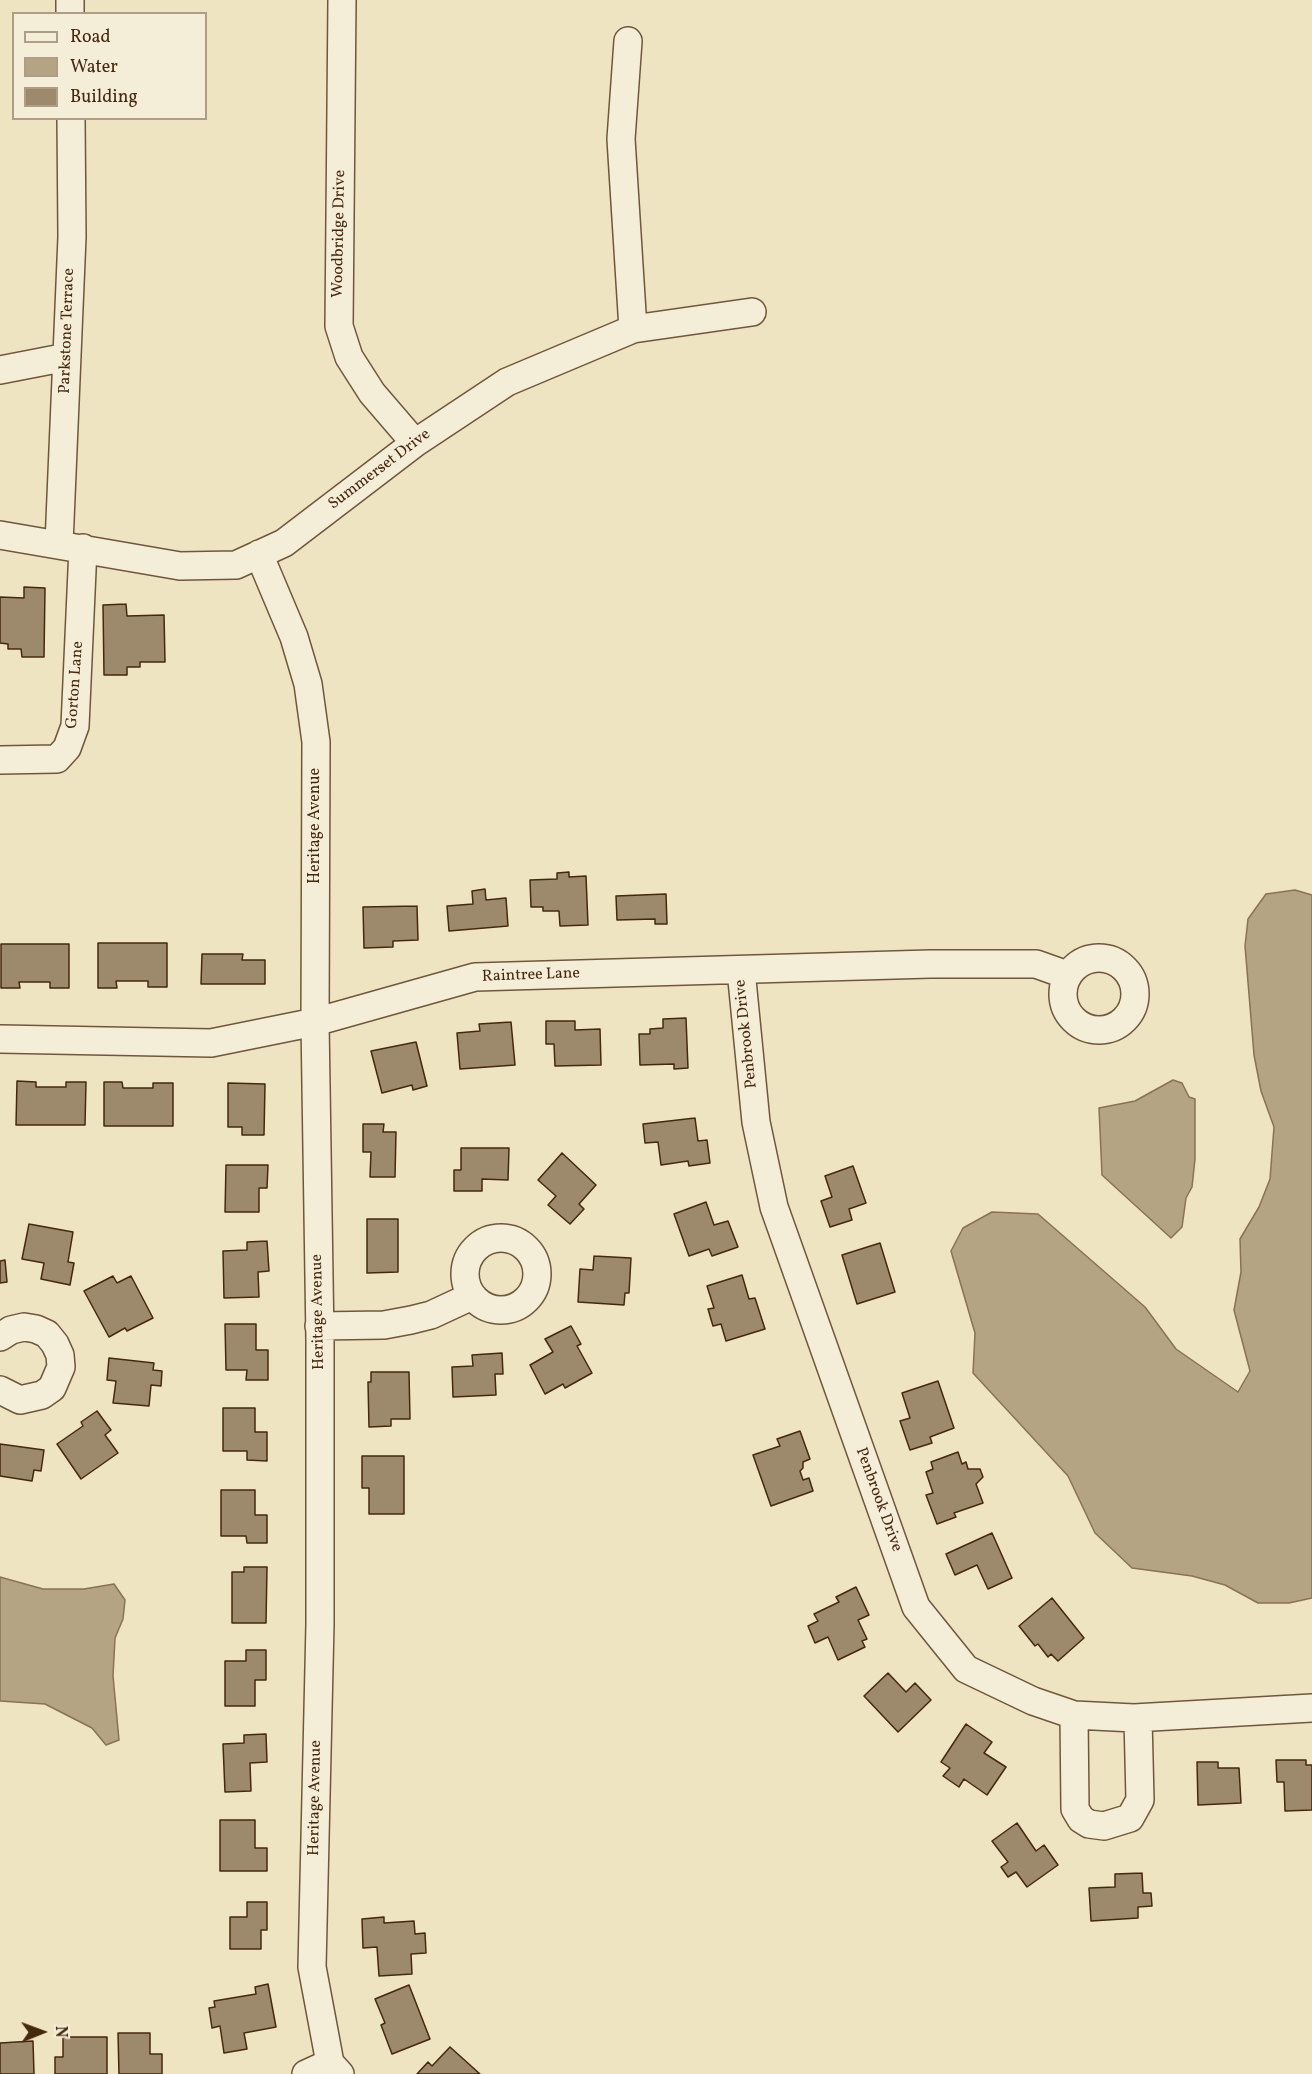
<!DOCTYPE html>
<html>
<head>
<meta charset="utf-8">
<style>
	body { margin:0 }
	#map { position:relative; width:1312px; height:2074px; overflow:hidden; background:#eee4c1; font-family:Vollkorn,serif }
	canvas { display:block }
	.legend { position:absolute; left:12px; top:12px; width:195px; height:108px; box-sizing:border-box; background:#f4edd7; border:2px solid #ae9e87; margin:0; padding:8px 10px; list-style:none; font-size:18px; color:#46280f }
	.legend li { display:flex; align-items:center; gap:12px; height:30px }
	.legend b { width:30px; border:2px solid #ae9e87 }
	.north { position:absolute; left:12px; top:2002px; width:60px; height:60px; -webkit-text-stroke:4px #f4edd7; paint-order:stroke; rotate:89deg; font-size:16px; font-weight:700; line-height:24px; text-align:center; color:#46280f }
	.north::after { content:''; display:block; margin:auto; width:21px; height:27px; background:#46280f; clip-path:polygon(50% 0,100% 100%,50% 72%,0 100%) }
</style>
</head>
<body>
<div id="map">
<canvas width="1312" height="2074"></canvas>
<ul class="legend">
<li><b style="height:8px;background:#f4edd7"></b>Road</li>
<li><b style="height:16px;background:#b5a484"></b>Water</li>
<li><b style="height:16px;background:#9d8a6c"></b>Building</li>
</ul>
<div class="north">N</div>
</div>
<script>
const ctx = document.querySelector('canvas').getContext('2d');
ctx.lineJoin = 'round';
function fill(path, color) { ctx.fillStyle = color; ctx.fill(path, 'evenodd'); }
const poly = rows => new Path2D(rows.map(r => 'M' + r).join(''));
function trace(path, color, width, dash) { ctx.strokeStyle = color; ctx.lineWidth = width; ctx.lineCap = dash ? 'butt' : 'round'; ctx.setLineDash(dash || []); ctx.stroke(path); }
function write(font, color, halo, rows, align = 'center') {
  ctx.font = font + ' Vollkorn,serif'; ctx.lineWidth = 4.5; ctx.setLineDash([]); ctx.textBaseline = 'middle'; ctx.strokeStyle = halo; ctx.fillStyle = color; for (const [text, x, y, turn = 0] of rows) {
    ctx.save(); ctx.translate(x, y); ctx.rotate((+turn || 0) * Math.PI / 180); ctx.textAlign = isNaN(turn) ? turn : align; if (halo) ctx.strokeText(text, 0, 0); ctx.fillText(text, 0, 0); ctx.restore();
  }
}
const water = poly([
	[1295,890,1312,895,1312,1598,1289,1603,1258,1603,1225,1585,1192,1576,1132,1568,1095,1533,1068,1476,973,1373,975,1333,951,1251,963,1228,992,1212,1038,1214,1145,1307,1176,1349,1238,1392,1250,1371,1234,1310,1241,1272,1240,1239,1259,1207,1270,1179,1274,1127,1261,1091,1254,1055,1245,946,1248,919,1266,894,1295,890],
	[1173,1080,1182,1083,1189,1097,1195,1099,1195,1159,1192,1187,1186,1198,1182,1227,1171,1238,1102,1175,1099,1108,1135,1101,1173,1080],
	[0,1577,43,1589,84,1589,114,1584,125,1600,123,1619,115,1638,113,1676,119,1740,106,1745,92,1728,45,1704,0,1701,0,1577]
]);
const building = poly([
	[24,587,45,588,44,657,22,657,21,649,8,649,8,644,0,643,0,597,24,598,24,587],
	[126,604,127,616,164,615,165,662,140,662,140,667,127,667,127,675,104,675,103,605,126,604],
	[569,872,569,877,586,876,588,925,560,926,559,911,543,911,543,907,531,907,530,880,557,879,557,873,569,872],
	[485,889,486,900,506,898,508,926,449,931,447,906,473,904,472,891,485,889],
	[666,894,667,924,655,924,655,919,617,920,616,896,666,894],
	[417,906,418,940,393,941,393,947,364,948,363,907,417,906],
	[98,943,167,943,167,987,148,987,148,981,116,981,117,988,98,988,98,943],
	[1,944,69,944,69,988,50,988,50,982,19,982,20,988,1,988,1,944],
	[202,954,243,954,242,960,265,960,265,984,201,984,202,954],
	[686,1018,688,1068,674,1069,674,1064,640,1065,639,1034,650,1034,650,1029,663,1028,663,1019,686,1018],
	[546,1021,575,1021,575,1030,600,1029,601,1065,555,1066,554,1044,546,1044,546,1021],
	[511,1022,515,1065,460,1069,457,1033,480,1031,479,1024,511,1022],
	[416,1042,427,1086,413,1090,412,1085,382,1093,371,1051,416,1042],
	[17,1081,36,1082,36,1087,66,1087,66,1082,86,1082,85,1125,16,1125,17,1081],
	[104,1082,122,1082,123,1088,153,1088,153,1083,173,1083,173,1126,104,1126,104,1082],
	[228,1083,265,1084,264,1135,242,1135,242,1127,228,1127,228,1083],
	[695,1118,698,1141,707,1140,710,1163,689,1166,688,1161,661,1165,658,1142,645,1143,643,1124,695,1118],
	[363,1124,384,1124,383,1132,396,1132,395,1177,370,1177,371,1152,363,1152,363,1124],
	[461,1148,509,1148,508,1180,482,1179,482,1191,454,1191,454,1170,461,1170,461,1148],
	[562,1153,596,1185,579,1204,584,1209,570,1224,548,1205,556,1196,538,1180,562,1153],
	[226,1165,268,1165,267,1188,259,1188,259,1212,225,1212,226,1165],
	[853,1166,866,1203,849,1209,852,1220,830,1227,821,1201,832,1197,825,1176,853,1166],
	[706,1202,714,1225,728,1221,738,1247,712,1256,709,1249,689,1256,674,1214,706,1202],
	[367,1219,398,1219,398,1272,367,1273,367,1219],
	[29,1224,73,1232,68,1262,74,1263,70,1285,41,1279,44,1263,22,1259,29,1224],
	[267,1241,269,1271,258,1272,259,1297,224,1298,223,1251,247,1250,247,1242,267,1241],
	[880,1243,895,1292,857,1304,842,1255,880,1243],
	[594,1256,631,1258,629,1293,625,1293,624,1305,578,1302,580,1269,593,1270,594,1256],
	[5,1260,7,1282,0,1283,0,1261,5,1260],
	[742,1275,749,1299,755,1298,765,1329,726,1341,721,1324,713,1326,708,1309,714,1308,707,1286,742,1275],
	[113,1276,117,1283,131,1276,153,1318,127,1331,125,1328,109,1337,84,1291,113,1276],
	[225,1324,256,1324,256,1350,268,1350,268,1380,246,1380,247,1370,226,1370,225,1324],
	[571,1326,581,1344,577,1346,592,1373,565,1388,563,1384,545,1394,530,1365,553,1352,545,1339,571,1326],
	[502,1353,503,1374,495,1374,496,1395,453,1397,452,1367,473,1366,472,1355,502,1353],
	[109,1358,154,1363,153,1370,162,1371,161,1386,151,1385,149,1406,113,1403,116,1381,107,1380,109,1358],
	[371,1372,409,1372,410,1419,391,1419,391,1426,369,1427,368,1382,371,1382,371,1372],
	[938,1381,954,1428,930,1437,932,1443,910,1450,900,1421,910,1418,902,1393,938,1381],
	[223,1408,255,1408,255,1432,267,1432,267,1461,247,1460,247,1451,223,1451,223,1408],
	[97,1411,111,1430,105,1435,118,1453,81,1479,57,1444,83,1426,81,1422,97,1411],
	[800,1431,810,1459,803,1462,803,1468,800,1471,803,1480,809,1478,813,1491,771,1506,753,1455,780,1446,777,1439,800,1431],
	[0,1444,44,1450,41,1471,34,1470,32,1481,0,1476,0,1444],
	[958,1452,962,1464,966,1462,968,1469,980,1469,983,1477,976,1484,983,1503,954,1513,956,1517,937,1524,926,1495,933,1493,926,1472,933,1469,931,1462,958,1452],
	[362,1456,404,1456,404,1514,369,1514,369,1488,362,1488,362,1456],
	[221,1490,255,1490,255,1515,267,1515,267,1543,247,1543,246,1536,221,1536,221,1490],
	[992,1533,1012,1578,988,1589,977,1565,955,1575,946,1554,992,1533],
	[244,1567,267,1567,266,1623,232,1623,232,1572,244,1572,244,1567],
	[856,1587,869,1615,858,1620,867,1639,862,1641,865,1647,838,1660,828,1637,815,1643,808,1626,818,1621,814,1614,839,1602,836,1597,856,1587],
	[1052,1598,1084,1638,1058,1661,1051,1654,1048,1657,1038,1644,1035,1646,1019,1626,1052,1598],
	[246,1650,266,1650,266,1680,255,1680,255,1706,225,1706,225,1661,246,1661,246,1650],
	[888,1673,906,1692,915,1683,931,1700,898,1732,864,1696,888,1673],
	[966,1724,992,1742,984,1753,1006,1767,987,1795,964,1779,959,1787,943,1776,950,1768,941,1762,966,1724],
	[266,1734,267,1762,250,1763,251,1791,225,1792,223,1744,244,1743,244,1735,266,1734],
	[1276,1760,1306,1760,1306,1765,1312,1765,1312,1810,1285,1811,1284,1782,1277,1782,1276,1760],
	[1197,1762,1218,1762,1218,1768,1239,1768,1241,1803,1198,1805,1197,1762],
	[220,1820,255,1820,255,1848,267,1848,267,1871,220,1871,220,1820],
	[1017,1823,1036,1851,1044,1845,1058,1865,1027,1887,1016,1872,1008,1877,1001,1867,1008,1862,992,1841,1017,1823],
	[1142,1873,1143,1893,1151,1893,1152,1906,1138,1907,1138,1918,1091,1921,1089,1888,1115,1887,1115,1874,1142,1873],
	[247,1902,267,1902,267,1930,261,1930,261,1949,230,1949,230,1917,247,1917,247,1902],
	[384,1917,384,1923,414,1921,415,1934,425,1933,426,1953,411,1954,412,1974,379,1976,377,1947,363,1948,362,1919,384,1917],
	[268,1984,276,2027,244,2033,247,2049,224,2053,220,2026,212,2028,209,2008,215,2007,214,2001,256,1994,255,1987,268,1984],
	[409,1985,430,2039,392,2054,381,2025,385,2023,375,1999,409,1985],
	[118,2033,150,2033,150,2054,162,2054,162,2074,119,2074,118,2033],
	[63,2037,107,2037,107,2074,55,2074,55,2057,63,2057,63,2037],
	[33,2041,34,2074,0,2074,0,2043,33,2041],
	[450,2047,480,2074,417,2074,428,2062,432,2066,450,2047]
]);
const minor = poly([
	[70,0,70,14],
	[342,0,339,326,349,357,372,393,415,443],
	[628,41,621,139,633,329],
	[0,370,67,357],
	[0,535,180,566,236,565,284,543,415,443,507,382,633,329,752,312],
	[59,544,72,237,71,118],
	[259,554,294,637,308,684,316,742,315,1022,320,1341,320,1624,312,1967,330,2063,340,2074],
	[0,760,57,759,67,748,75,726,83,548],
	'1063 994a36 36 0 1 1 72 0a36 36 0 1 1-72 0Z',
	[741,970,756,1122,774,1207,916,1607,966,1669,1033,1701,1074,1715,1134,1718,1312,1708],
	[0,1039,211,1043,315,1022,475,977,930,964,1036,964,1067,975],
	'465 1274a36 36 0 1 1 72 0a36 36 0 1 1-72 0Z',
	[319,1326,384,1325,411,1320,431,1315,472,1296],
	[0,1337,11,1330,24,1327,36,1329,47,1334,55,1344,60,1355,61,1367,52,1388,42,1395,20,1400,0,1390],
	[1074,1715,1075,1809,1081,1819,1089,1824,1104,1826,1130,1818,1140,1800,1138,1718],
	[306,2074,330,2063]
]);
const streetNames = [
	["Woodbridge Drive",340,234,-89],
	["Parkstone Terrace",68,331,-88],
	["Summerset Drive",380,470,-37],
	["Gorton Lane",76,685,-86],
	["Heritage Avenue",316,826,-90],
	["Raintree Lane",531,976,-2],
	["Penbrook Drive",747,1034,-96],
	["Heritage Avenue",319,1312,-91],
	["Penbrook Drive",878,1500,70],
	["Heritage Avenue",316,1798,-89]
];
fill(water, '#b5a484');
trace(water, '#897255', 1.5);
fill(building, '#9d8a6c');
trace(building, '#46280f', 1.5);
trace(minor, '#70573c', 30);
trace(minor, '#f4edd7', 27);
write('16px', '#46280f', '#f4edd7', streetNames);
</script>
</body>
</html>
